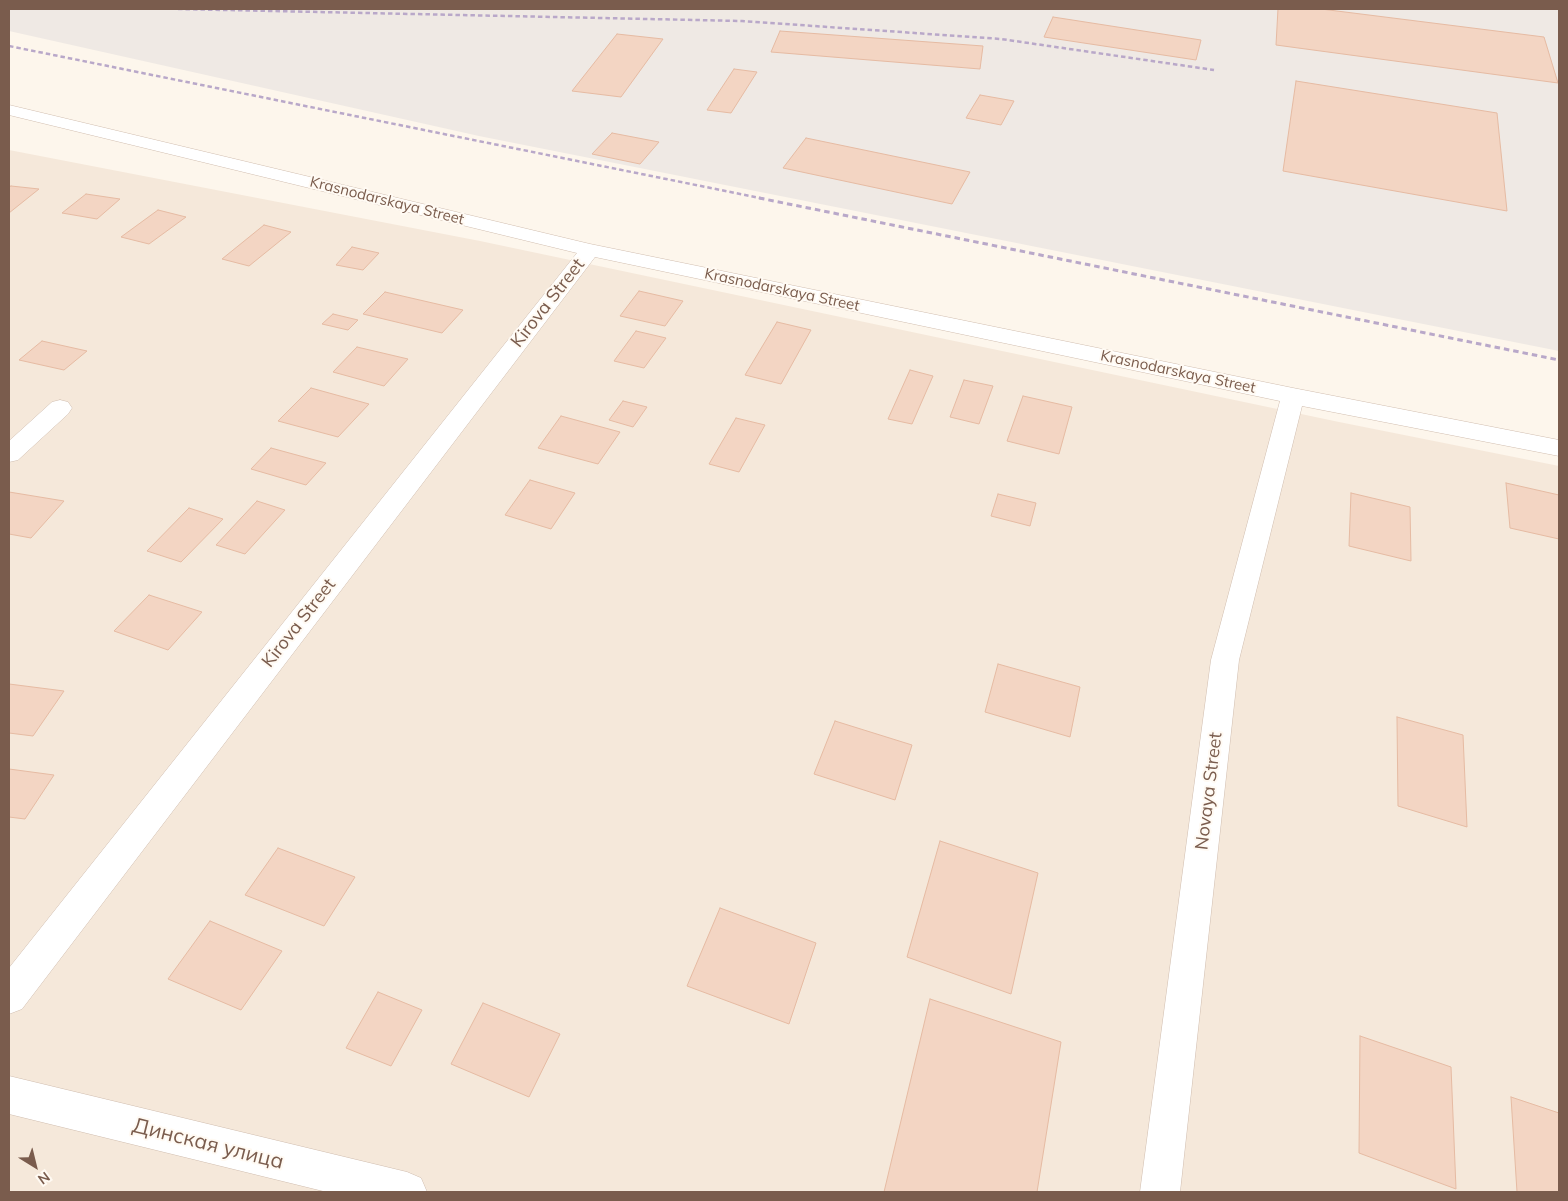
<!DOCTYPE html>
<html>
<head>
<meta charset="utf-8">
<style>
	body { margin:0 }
	#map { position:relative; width:1568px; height:1201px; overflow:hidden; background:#fdf6ec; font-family:Mulish,sans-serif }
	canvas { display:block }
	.frame { position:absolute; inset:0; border:10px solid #7a5c4d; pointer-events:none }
	.north { position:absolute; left:10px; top:1141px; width:50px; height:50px; -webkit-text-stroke:4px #fffaf3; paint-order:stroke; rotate:144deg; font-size:14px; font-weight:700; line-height:20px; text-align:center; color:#7a5c4d }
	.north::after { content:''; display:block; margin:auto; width:18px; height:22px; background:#7a5c4d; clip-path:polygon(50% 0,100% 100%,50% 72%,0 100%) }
</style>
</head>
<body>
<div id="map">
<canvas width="1568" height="1201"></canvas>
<div class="frame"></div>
<div class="north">N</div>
</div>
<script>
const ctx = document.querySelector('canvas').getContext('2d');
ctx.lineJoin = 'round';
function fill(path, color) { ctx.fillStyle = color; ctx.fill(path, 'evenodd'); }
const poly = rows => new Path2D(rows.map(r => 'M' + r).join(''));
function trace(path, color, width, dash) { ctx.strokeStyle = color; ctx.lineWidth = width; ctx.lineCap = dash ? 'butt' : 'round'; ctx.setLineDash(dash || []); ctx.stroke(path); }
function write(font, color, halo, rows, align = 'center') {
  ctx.font = font + ' Mulish,sans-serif'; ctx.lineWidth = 4; ctx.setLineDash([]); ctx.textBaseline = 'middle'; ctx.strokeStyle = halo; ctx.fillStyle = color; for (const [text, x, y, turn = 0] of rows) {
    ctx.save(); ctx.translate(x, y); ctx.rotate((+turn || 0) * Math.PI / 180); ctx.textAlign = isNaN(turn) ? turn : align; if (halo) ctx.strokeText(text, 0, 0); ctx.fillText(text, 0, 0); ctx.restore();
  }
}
const residential = poly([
	[9,150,480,241,1339,422,1559,466,1559,1192,9,1192]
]);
const industrial = poly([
	[9,9,1559,9,1559,351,479,136,9,31]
]);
const building = poly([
	[1278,9,1321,9,1544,37,1558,83,1276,45,1278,9],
	[1053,17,1201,40,1196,60,1044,37,1053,17],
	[780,31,983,46,980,69,771,52,780,31],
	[617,34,663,39,621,97,572,91,617,34],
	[734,69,757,72,731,113,707,110,734,69],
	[1296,81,1497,113,1507,211,1283,171,1296,81],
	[980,95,1014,101,1001,125,966,118,980,95],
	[612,133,659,142,640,164,592,154,612,133],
	[806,138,970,172,952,204,783,168,806,138],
	[11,186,39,189,9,213,9,187,11,186],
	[86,194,120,199,97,219,62,213,86,194],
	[158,210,186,217,149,244,121,237,158,210],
	[264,225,291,232,249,266,222,259,264,225],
	[352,247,379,253,363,270,336,265,352,247],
	[639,291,683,301,665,326,620,316,639,291],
	[385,292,463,310,442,333,363,314,385,292],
	[333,314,358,320,348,330,322,324,333,314],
	[777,322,811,330,781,384,745,375,777,322],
	[636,331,666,338,644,368,614,361,636,331],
	[42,341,87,351,64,370,19,360,42,341],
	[357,347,408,359,384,386,333,372,357,347],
	[910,370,933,376,912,424,888,419,910,370],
	[964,380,993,386,979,424,950,417,964,380],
	[311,388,369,404,338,437,278,421,311,388],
	[1023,396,1072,407,1059,454,1007,441,1023,396],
	[623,401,647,407,633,427,609,420,623,401],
	[561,416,620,432,598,464,538,448,561,416],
	[736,418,765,425,739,472,709,464,736,418],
	[271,448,326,463,306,485,251,469,271,448],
	[530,480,575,493,551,529,505,515,530,480],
	[1506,483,1559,495,1559,539,1510,528,1506,483],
	[9,492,64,501,31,538,9,534,9,492],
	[1351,493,1410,507,1411,561,1349,546,1351,493],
	[998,494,1036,503,1030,526,991,516,998,494],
	[257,501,285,510,245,554,216,545,257,501],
	[189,508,223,519,181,562,147,551,189,508],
	[149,595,202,612,168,650,114,631,149,595],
	[998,664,1080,687,1070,737,985,712,998,664],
	[9,684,64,691,33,736,9,733,9,684],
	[1397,717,1463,735,1467,827,1398,806,1397,717],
	[835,721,912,745,895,800,814,774,835,721],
	[9,769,54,775,25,819,9,817,9,769],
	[940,841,1038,873,1011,994,907,957,940,841],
	[278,848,355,877,324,926,245,895,278,848],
	[720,908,816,943,789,1024,687,986,720,908],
	[210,921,282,951,241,1010,168,979,210,921],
	[378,992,422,1010,391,1066,346,1048,378,992],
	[930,999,1061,1042,1037,1192,884,1192,930,999],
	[483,1003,560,1034,529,1097,451,1064,483,1003],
	[1360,1036,1451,1067,1456,1189,1359,1153,1360,1036],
	[1511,1097,1559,1113,1559,1192,1517,1192,1511,1097]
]);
const minor = poly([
	[9,105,590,244,1293,388,1559,440,1559,456,1302,406,1239,660,1180,1192,1140,1192,1211,660,1280,401,595,257,22,1009,9,1014,9,968,577,253,9,115,9,105],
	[60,400,68,402,72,408,68,414,18,460,9,462,9,441,52,402,60,400],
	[9,1076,407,1172,421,1178,427,1192,327,1192,9,1114,9,1076]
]);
const railFar1 = poly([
	[178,9,742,21,1001,39,1214,70],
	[9,46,765,199]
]);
const rail = poly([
	[759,198,1559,360]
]);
const farStreetnames = [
	["Krasnodarskaya Street",387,201,14],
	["Krasnodarskaya Street",782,290,12],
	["Krasnodarskaya Street",1178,372,12]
];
const streetNames = [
	["Kirova Street",548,303,-52],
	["Kirova Street",299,623,-52],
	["Novaya Street",1209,791,-83]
];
const nearStreetnames = [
	["Динская улица",208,1144,14]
];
fill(residential, '#f5e8da');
fill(industrial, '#efe9e4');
fill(building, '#f3d5c3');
trace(building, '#e6bba3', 1);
trace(minor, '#d1beb0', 1);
fill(minor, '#fff');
trace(railFar1, '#b9a8c9', 2.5, [4.5, 3]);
trace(rail, '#b9a8c9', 3, [5.5, 4]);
write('15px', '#7a5c4d', '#fffaf3', farStreetnames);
write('18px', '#7a5c4d', '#fffaf3', streetNames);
write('21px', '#7a5c4d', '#fffaf3', nearStreetnames);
</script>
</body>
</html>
